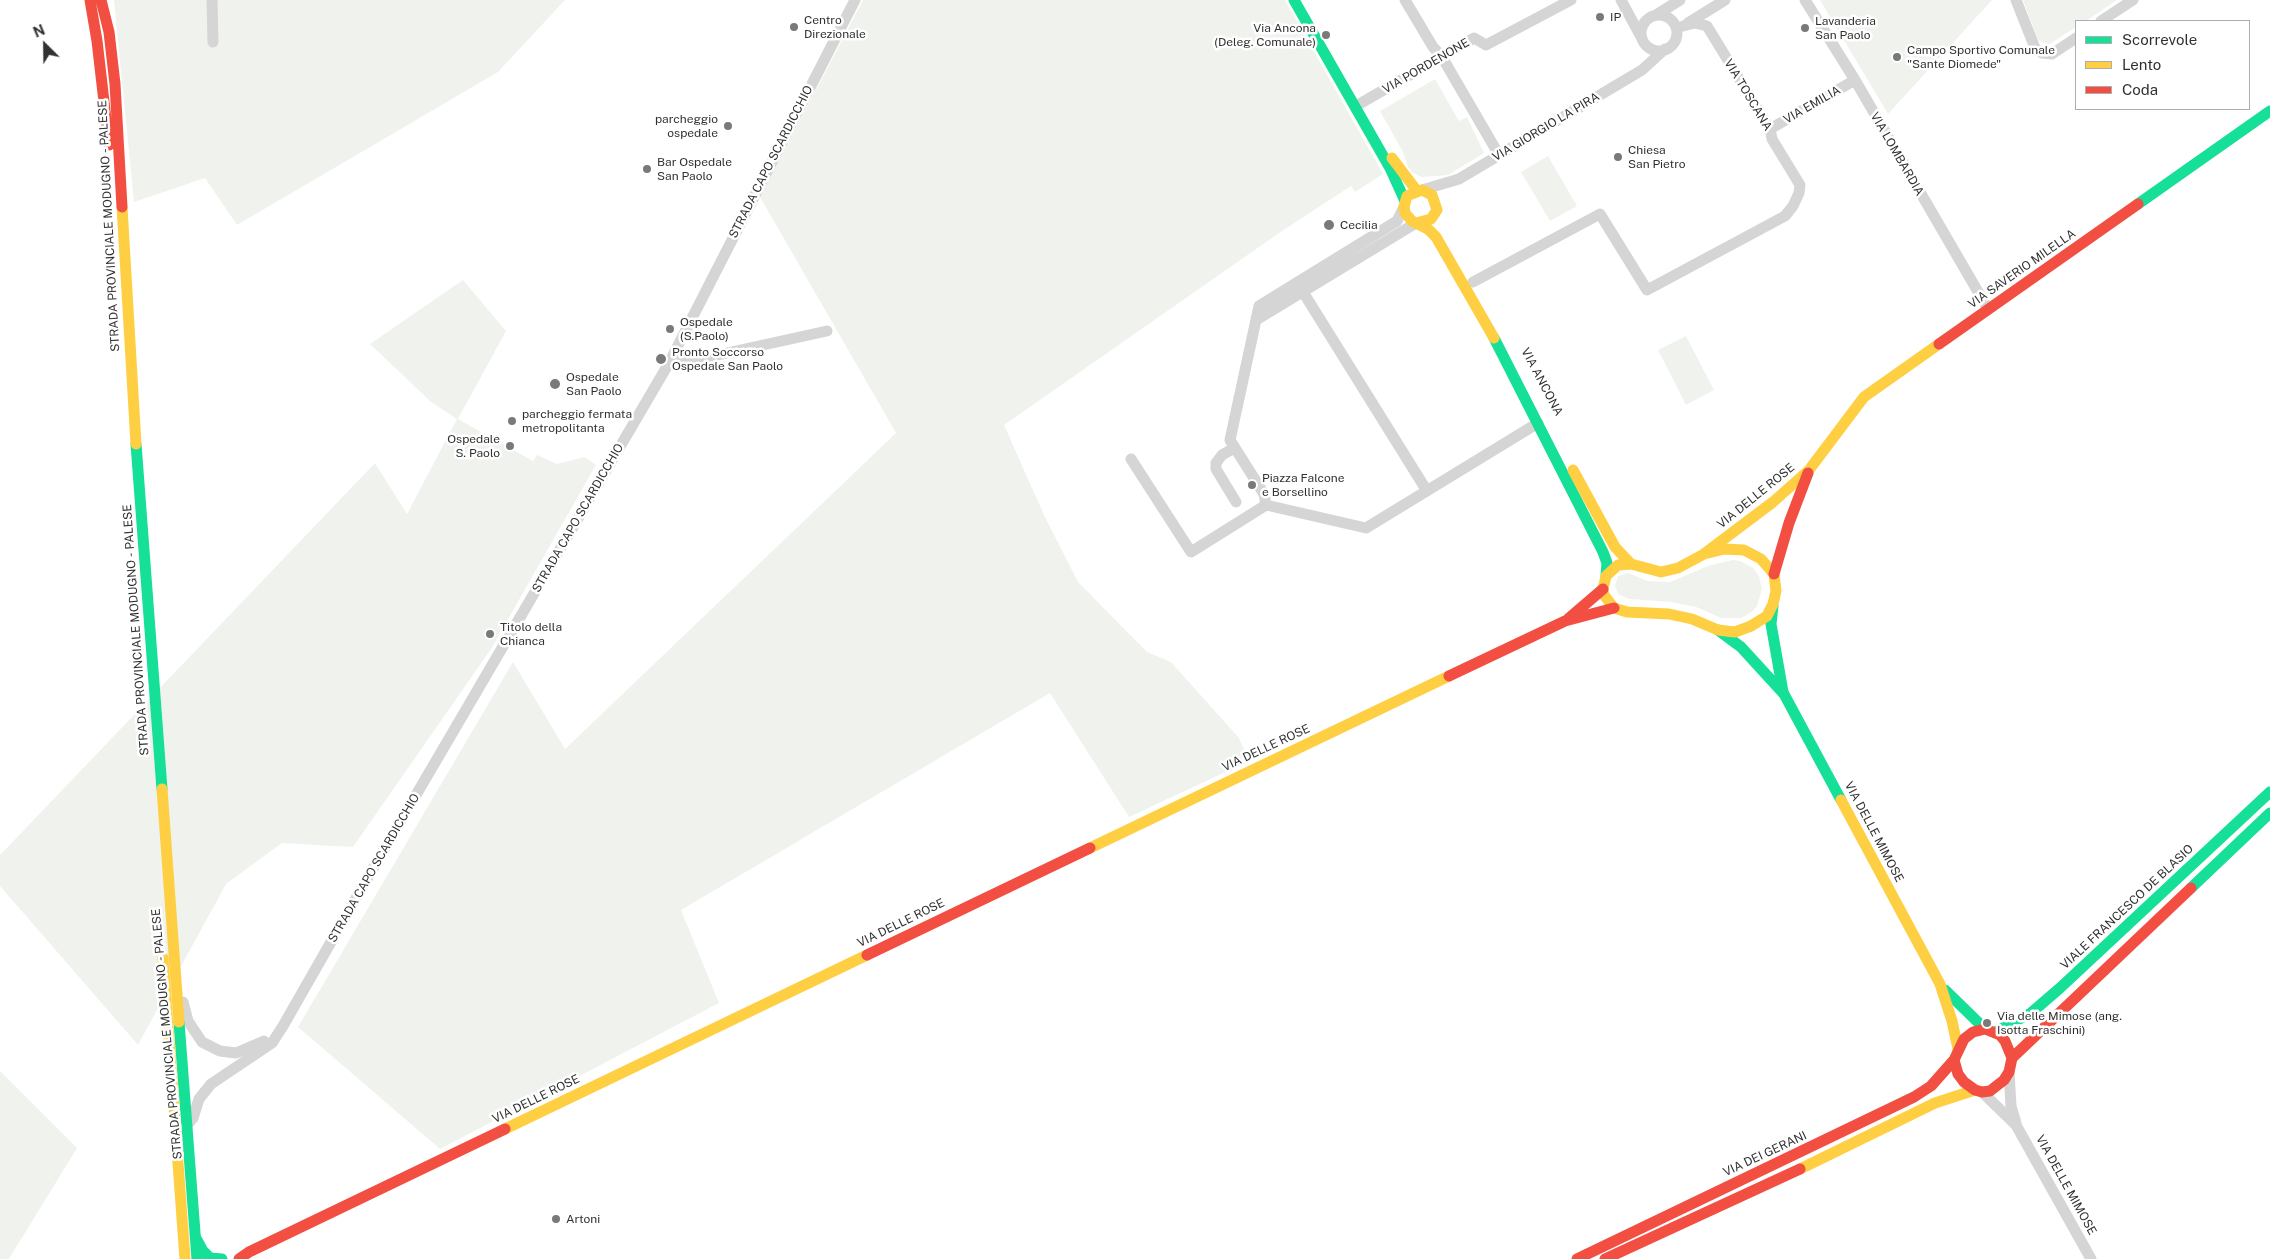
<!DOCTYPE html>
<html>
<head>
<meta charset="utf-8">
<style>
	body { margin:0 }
	#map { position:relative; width:2270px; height:1259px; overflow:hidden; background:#fff; font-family:"Public Sans",sans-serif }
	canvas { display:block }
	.legend { position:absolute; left:2075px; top:20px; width:175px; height:90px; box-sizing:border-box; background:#fff; border:1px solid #adadad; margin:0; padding:6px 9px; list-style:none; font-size:15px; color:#313131 }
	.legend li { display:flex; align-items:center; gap:10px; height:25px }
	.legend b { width:25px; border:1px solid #adadad }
	.north { position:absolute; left:20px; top:20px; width:50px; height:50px; -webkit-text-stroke:4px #fff; paint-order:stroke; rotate:337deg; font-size:14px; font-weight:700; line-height:20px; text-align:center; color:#313131 }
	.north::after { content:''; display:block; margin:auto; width:18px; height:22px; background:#313131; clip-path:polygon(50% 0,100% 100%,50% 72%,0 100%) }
</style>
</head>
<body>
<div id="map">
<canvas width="2270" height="1259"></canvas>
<ul class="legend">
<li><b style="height:6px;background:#16e098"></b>Scorrevole</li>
<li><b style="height:6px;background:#ffcf43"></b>Lento</li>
<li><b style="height:6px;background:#f24e42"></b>Coda</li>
</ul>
<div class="north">N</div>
</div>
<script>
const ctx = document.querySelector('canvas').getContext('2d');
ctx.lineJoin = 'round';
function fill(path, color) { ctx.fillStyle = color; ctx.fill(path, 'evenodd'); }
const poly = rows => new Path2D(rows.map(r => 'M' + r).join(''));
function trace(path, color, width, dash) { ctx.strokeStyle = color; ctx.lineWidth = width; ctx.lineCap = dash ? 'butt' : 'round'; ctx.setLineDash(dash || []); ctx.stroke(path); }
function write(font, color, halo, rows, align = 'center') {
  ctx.font = font + ' "Public Sans",sans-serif'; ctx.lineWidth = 5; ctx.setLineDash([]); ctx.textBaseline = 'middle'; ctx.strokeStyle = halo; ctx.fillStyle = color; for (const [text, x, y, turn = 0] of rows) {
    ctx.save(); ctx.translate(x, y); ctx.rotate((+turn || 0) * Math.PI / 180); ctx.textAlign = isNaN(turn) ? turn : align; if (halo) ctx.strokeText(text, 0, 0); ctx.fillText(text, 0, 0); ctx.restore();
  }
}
const green = poly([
	[114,0,565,0,498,72,237,225,205,178,134,202],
	[863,0,1285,0,1383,174,1355,192,1351,186,1282,231,1004,425,1044,515,1078,582,1147,652,1171,662,1239,738,1249,761,1129,817,1050,693,681,910,719,1003,440,1149,298,1027,513,662,565,749,896,433,760,197],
	[1820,0,1992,0,1888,114],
	[2023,0,2117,0,2086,21,2076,21,2076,27,2048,45,2038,40],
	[1435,79,1459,121,1467,117,1484,153,1448,175,1422,177,1413,173,1408,167,1403,152,1380,111],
	[1548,156,1577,206,1550,221,1521,172],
	[463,280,506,331,458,419,533,461,537,455,557,464,585,457,596,465,491,649,353,847,282,843,226,884,138,1045,0,886,0,855,375,463,407,514,457,419,430,401,370,344],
	[1686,336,1714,390,1686,405,1658,350],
	[1733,560,1740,561,1753,568,1759,576,1762,589,1757,606,1753,611,1741,618,1721,618,1696,607,1671,602,1629,599,1618,594,1615,586,1618,576,1628,573,1648,581,1670,582,1708,566],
	[0,1071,77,1148,9,1259,0,1259]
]);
const street = poly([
	[212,0,213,42],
	[1405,0,1433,47,1442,57,1499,155],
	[1621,0,1641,37],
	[1805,0,1855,80,1988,309],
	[2016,0,2035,48,2042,53,2052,54,2076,38],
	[1656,15,1680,0],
	'1641 33a18 18 0 1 1 36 0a18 18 0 1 1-36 0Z',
	[2101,21,2133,0],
	[1688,23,1725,0],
	[1361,103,1474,38,1486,45,1571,0],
	[1770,129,1855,80],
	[1422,190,1459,179,1642,70,1665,49],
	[1473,282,1600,214,1647,290,1785,216,1793,206,1799,193,1800,185,1772,139,1770,129,1707,26,1695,23,1683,26],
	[1303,292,1427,491],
	[1256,320,1416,223],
	[672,357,695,360,827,331],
	[1234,448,1222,455,1216,463,1216,469,1236,502],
	[1131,459,1191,552,1266,505,1366,528,1538,423],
	[1266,505,1264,494,1230,440,1259,306,1397,221,1404,207],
	[183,1002,188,1021,202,1042,220,1051,236,1053,264,1041],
	[2009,1072,2011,1106,2016,1123],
	[1982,1092,2016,1125,2091,1259],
	[188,1124,193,1118,199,1099,211,1084,272,1043,283,1026,375,865,669,363,855,0]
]);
const fast = poly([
	[1294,0,1390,168,1405,201],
	[2138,204,2270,111],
	[1494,338,1603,552,1607,563,1606,576],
	[136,444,162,789],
	[1773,606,1771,624,1783,692],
	[1718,630,1741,647,1784,694,1841,800],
	[2191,888,2270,813],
	[1945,990,1985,1029],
	[179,1022,197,1259],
	[1995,1032,2031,1013,2060,988,2270,792],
	[196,1238,203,1251,210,1258,222,1259]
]);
const slow = poly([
	[1392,158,1417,191],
	[122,207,136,444],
	[1416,223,1431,219,1437,210,1432,195,1422,190,1407,196,1404,207,1405,213,1412,221,1428,229,1436,237,1494,338],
	[1573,470,1615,547,1631,564],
	[1724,549,1744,550,1761,559,1774,574,1776,591,1773,604,1767,616,1751,626,1735,632,1718,630,1692,619,1669,614,1627,612,1614,608,1604,595,1603,589,1606,576,1618,565,1631,564,1661,572,1678,568,1704,554,1724,549],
	[1704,554,1773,502,1809,470,1864,397,1939,344],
	[162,789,179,1022],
	[1841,800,1940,984,1952,1021,1958,1049],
	[1090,848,1449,676],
	[163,958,185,1259],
	[505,1129,867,955],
	[1800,1169,1935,1103,1975,1090]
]);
const jam = poly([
	[90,0,97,41,109,145],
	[101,0,109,32,115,84,122,207],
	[1939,344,2138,204],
	[1774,574,1789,523,1808,473],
	[1568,619,1603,589],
	[1449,676,1565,621,1614,608],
	[867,955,1090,848],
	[1985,1029,2000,1035,2005,1041,2012,1058,2009,1072,2004,1080,1990,1091,1982,1092,1975,1090,1964,1082,1958,1074,1954,1060,1964,1039,1973,1032,1985,1029],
	[2012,1058,2191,888],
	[239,1259,249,1252,505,1129],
	[1577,1259,1914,1097,1931,1086,1954,1060],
	[1605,1259,1800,1169]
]);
const markers = [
	[1600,17,5,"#797979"],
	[794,27,5,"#797979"],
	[1805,28,5,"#797979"],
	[1326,35,5,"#797979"],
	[1897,57,5,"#797979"],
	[728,126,5,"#797979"],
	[1618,157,5,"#797979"],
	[647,169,5,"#797979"],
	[1329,225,6,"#797979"],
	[670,329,5,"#797979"],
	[661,359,6,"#797979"],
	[555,384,6,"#797979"],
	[512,421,5,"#797979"],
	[510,446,5,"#797979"],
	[1252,485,5,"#797979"],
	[490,634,5,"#797979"],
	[1987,1023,5,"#797979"],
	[556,1219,5,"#797979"]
];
const poiNames = [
	["IP",1610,17],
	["Centro",804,20],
	["Direzionale",804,34],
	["Lavanderia",1815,21],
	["San Paolo",1815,35],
	["Via Ancona",1316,28,"right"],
	["(Deleg. Comunale)",1316,42,"right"],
	["Campo Sportivo Comunale",1907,50],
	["\"Sante Diomede\"",1907,64],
	["parcheggio",718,119,"right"],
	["ospedale",718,133,"right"],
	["Chiesa",1628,150],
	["San Pietro",1628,164],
	["Bar Ospedale",657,162],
	["San Paolo",657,176],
	["Cecilia",1340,225],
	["Ospedale",680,322],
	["(S.Paolo)",680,336],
	["Pronto Soccorso",672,352],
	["Ospedale San Paolo",672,366],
	["Ospedale",566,377],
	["San Paolo",566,391],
	["parcheggio fermata",522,414],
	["metropolitanta",522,428],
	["Ospedale",500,439,"right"],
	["S. Paolo",500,453,"right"],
	["Piazza Falcone",1262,478],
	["e Borsellino",1262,492],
	["Titolo della",500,627],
	["Chianca",500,641],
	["Via delle Mimose (ang.",1997,1016],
	["Isotta Fraschini)",1997,1030],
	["Artoni",566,1219]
];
const streetNames = [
	["VIA PORDENONE",1426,66,-30],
	["VIA TOSCANA",1748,95,59],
	["VIA EMILIA",1812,105,-30],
	["VIA GIORGIO LA PIRA",1546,127,-31],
	["VIA LOMBARDIA",1897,154,60],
	["STRADA CAPO SCARDICCHIO",771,162,-63],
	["STRADA PROVINCIALE MODUGNO - PALESE",109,226,-93],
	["VIA SAVERIO MILELLA",2022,269,-35],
	["VIA ANCONA",1542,382,62],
	["VIA DELLE ROSE",1756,496,-39],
	["STRADA CAPO SCARDICCHIO",578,518,-60],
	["STRADA PROVINCIALE MODUGNO - PALESE",136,630,-94],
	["VIA DELLE ROSE",1266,748,-25],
	["VIA DELLE MIMOSE",1874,832,62],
	["STRADA CAPO SCARDICCHIO",374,868,-60],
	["VIALE FRANCESCO DE BLASIO",2127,907,-43],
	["VIA DELLE ROSE",901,923,-26],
	["STRADA PROVINCIALE MODUGNO - PALESE",167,1034,-95],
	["VIA DELLE ROSE",536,1099,-26],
	["VIA DEI GERANI",1765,1154,-25],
	["VIA DELLE MIMOSE",2066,1185,61]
];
fill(green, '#f0f3ed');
trace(street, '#d5d5d5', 11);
trace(fast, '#16e098', 11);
trace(slow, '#ffcf43', 11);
trace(jam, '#f24e42', 11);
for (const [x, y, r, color] of markers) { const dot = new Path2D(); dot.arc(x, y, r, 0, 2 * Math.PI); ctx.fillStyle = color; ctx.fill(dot); trace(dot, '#fff', 2); }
write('12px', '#313131', '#fff', poiNames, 'left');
write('12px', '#313131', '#fff', streetNames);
</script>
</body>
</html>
